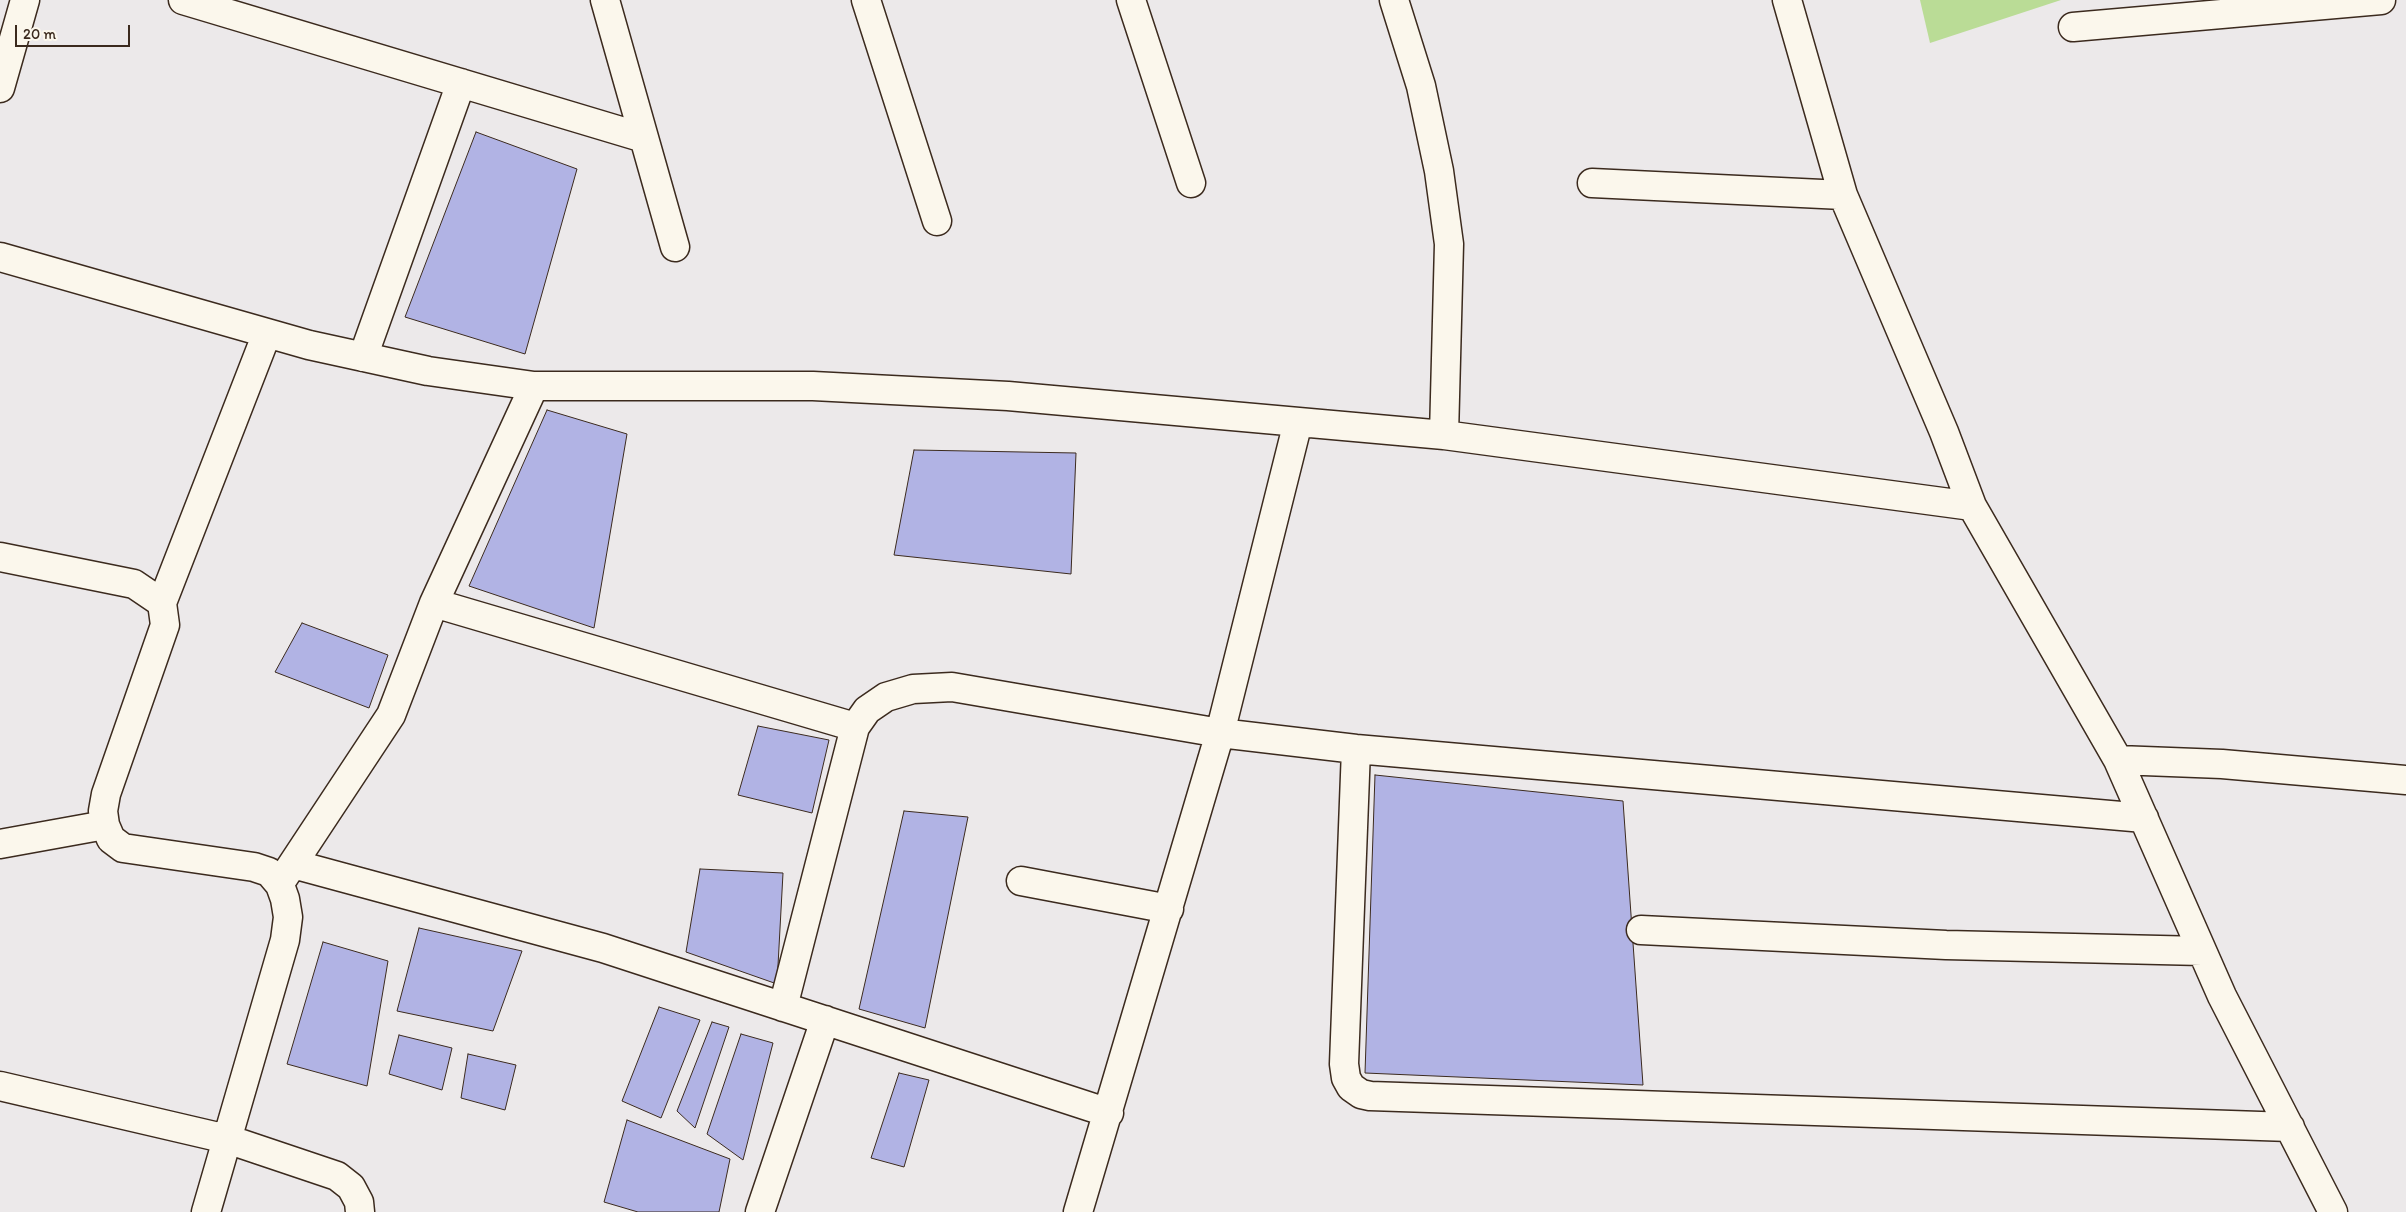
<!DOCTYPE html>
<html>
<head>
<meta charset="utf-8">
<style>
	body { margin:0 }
	#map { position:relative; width:2406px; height:1212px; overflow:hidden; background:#ece9ea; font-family:Itim,sans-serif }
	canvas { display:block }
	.scale { position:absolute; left:15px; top:25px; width:115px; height:22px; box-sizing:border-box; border:2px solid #3b2a1e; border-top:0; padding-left:6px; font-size:15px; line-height:18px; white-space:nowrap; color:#3b2a1e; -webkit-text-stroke:4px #fbf7ec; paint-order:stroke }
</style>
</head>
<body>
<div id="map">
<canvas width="2406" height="1212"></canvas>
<div class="scale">20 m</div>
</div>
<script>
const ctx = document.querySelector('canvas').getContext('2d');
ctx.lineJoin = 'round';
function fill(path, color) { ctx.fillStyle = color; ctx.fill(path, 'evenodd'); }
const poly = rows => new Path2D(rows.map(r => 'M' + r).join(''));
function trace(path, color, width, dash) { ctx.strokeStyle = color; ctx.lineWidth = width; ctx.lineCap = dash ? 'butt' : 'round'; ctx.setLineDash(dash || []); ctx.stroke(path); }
const green = poly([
	[1920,0,2061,0,1930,43]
]);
const building = poly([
	[476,132,577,169,525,354,405,317,476,132],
	[547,410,627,434,594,628,469,586,547,410],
	[914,450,1076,453,1071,574,894,555,914,450],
	[302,623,388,655,369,708,275,672,302,623],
	[758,726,829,740,812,813,738,795,758,726],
	[1375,775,1623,801,1643,1085,1365,1073,1375,775],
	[904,811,968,817,925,1028,859,1009,904,811],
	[700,869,783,873,777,984,686,952,700,869],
	[419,928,522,951,493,1031,397,1011,419,928],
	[323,942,388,961,367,1086,287,1064,323,942],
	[659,1007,700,1020,661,1118,622,1101,659,1007],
	[712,1022,729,1027,695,1128,677,1111,712,1022],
	[741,1034,773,1043,743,1160,707,1134,741,1034],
	[399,1035,452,1048,442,1090,389,1074,399,1035],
	[468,1054,516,1065,505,1110,461,1098,468,1054],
	[899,1073,929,1080,904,1167,871,1158,899,1073],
	[627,1120,730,1159,719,1212,638,1212,604,1202,627,1120]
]);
const minor = poly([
	[183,0,644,138],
	[605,0,675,247],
	[866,0,937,221],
	[1131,0,1191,183],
	[1394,0,1421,86,1439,171,1449,244,1444,435],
	[1787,0,1843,195,1944,432,1972,506,2118,760,2222,996,2333,1212],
	[2073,27,2381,0],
	[0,88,25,0],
	[1592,183,1843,195],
	[0,257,309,345,428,371,534,386,813,386,1008,396,1444,435,1972,506],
	[363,357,461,83],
	[0,557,134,584,162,603,165,625,106,794,103,811,105,825,111,839,123,848,254,867,269,872,280,885,285,899,288,917,285,940,206,1212],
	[162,603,267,333],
	[434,603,855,727],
	[1356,749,1344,1064,1346,1078,1351,1087,1361,1094,1370,1096,2290,1127],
	[2118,760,2222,764,2406,780],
	[0,844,105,825],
	[293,864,603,948,1109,1113],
	[284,877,391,715,434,603,534,386],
	[1021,881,1169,909],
	[1641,930,1946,945,2202,951],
	[783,1007,855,727,867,710,886,697,913,689,952,687,1220,733,1356,749,2144,818],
	[0,1086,227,1139,337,1176,351,1187,359,1202,360,1212],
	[760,1212,825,1020],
	[1078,1212,1220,733,1298,422]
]);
fill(green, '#badc96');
fill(building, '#b1b3e4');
trace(building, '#3b2a1e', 1);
trace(minor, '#3b2a1e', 31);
trace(minor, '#fbf7ec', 28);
</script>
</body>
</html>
